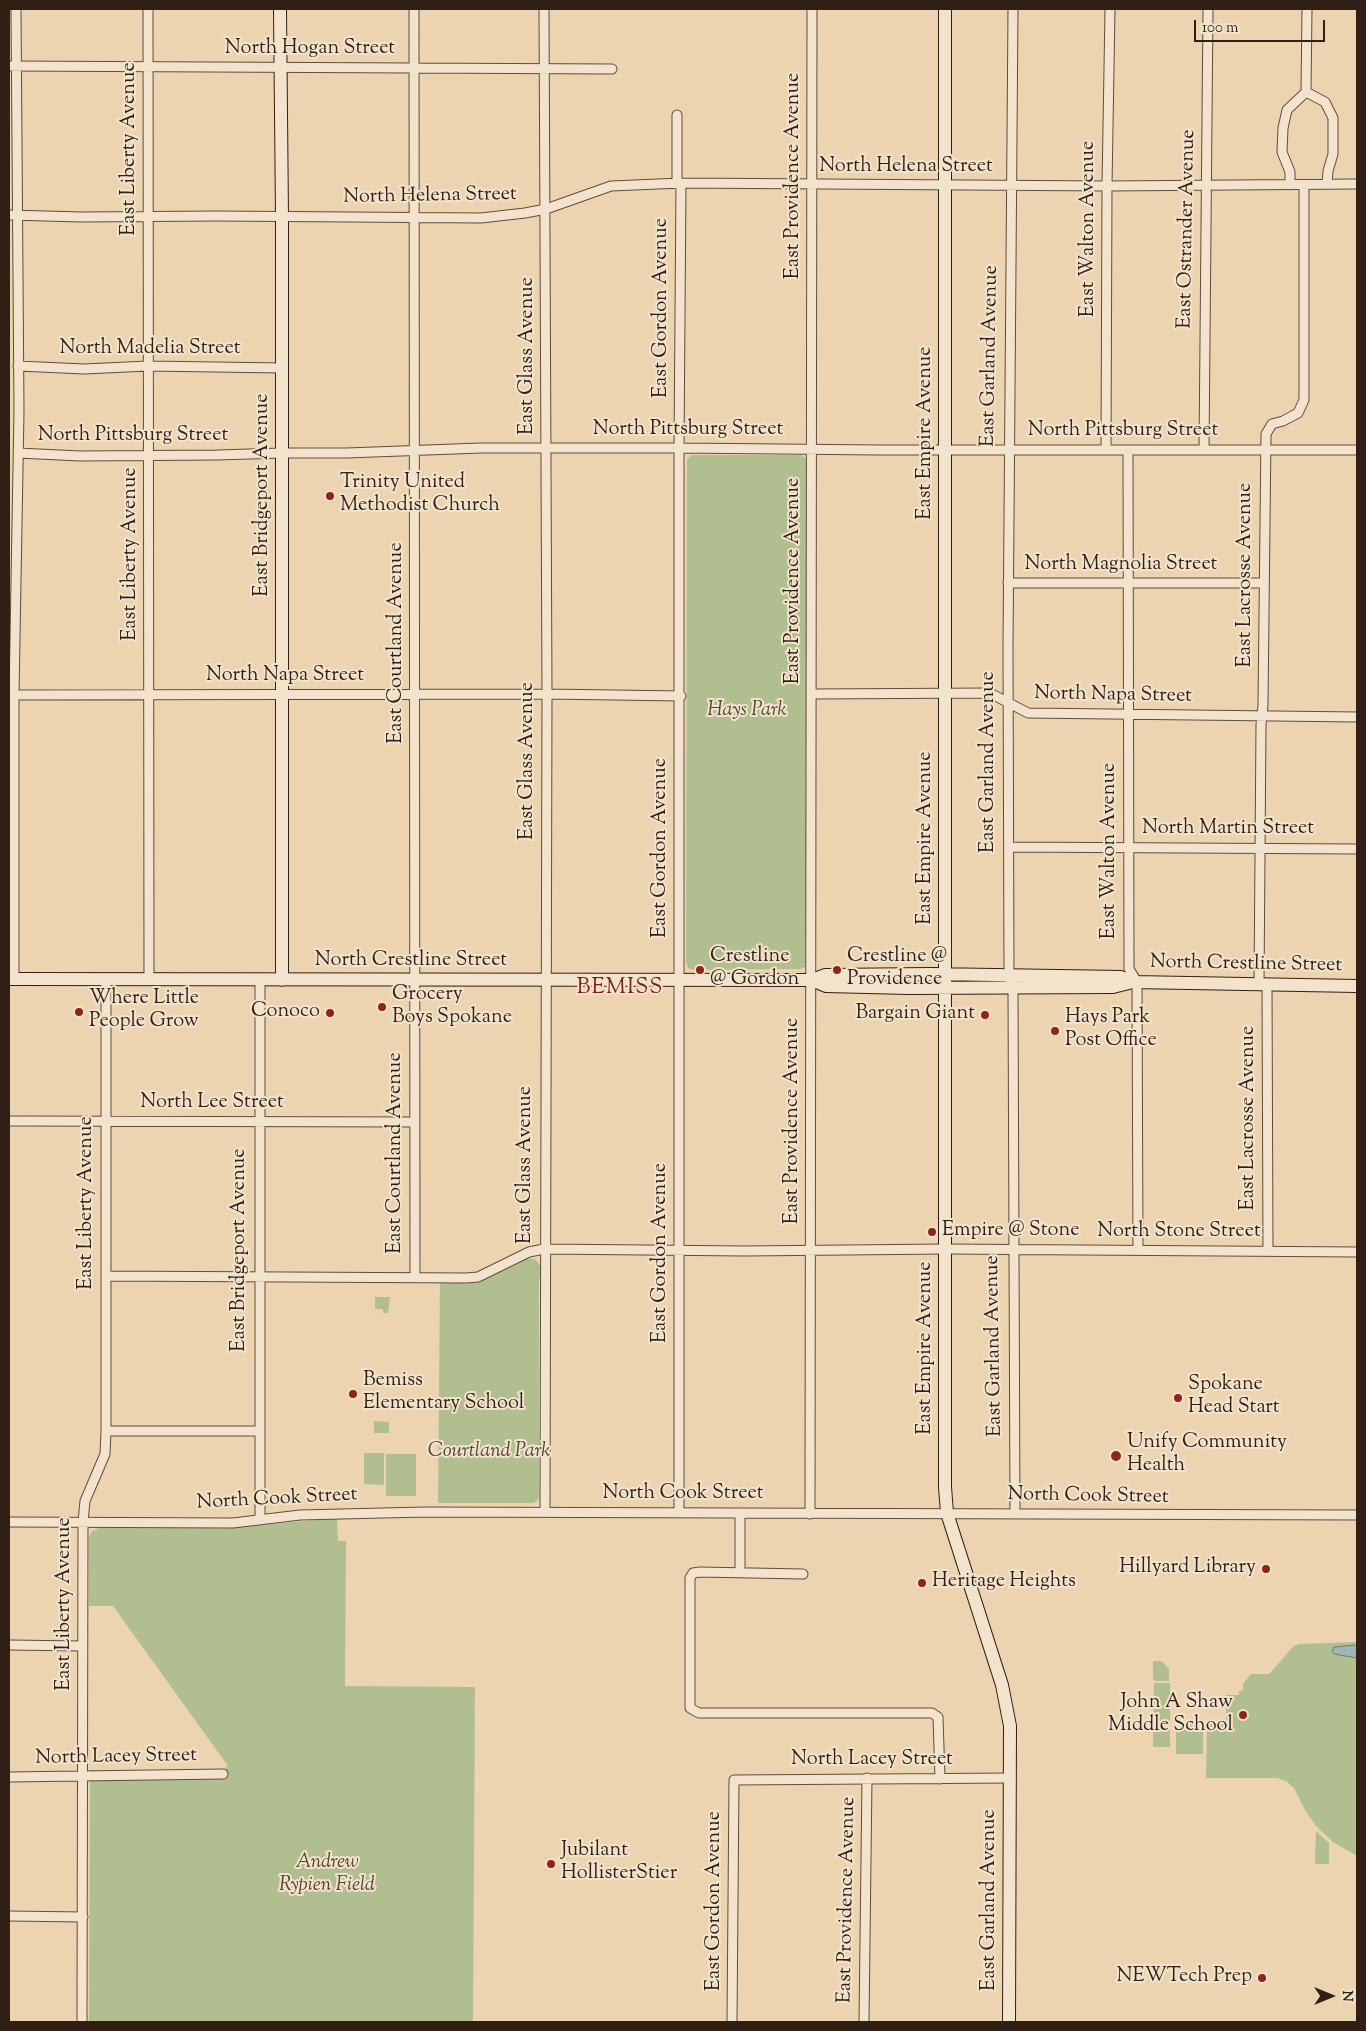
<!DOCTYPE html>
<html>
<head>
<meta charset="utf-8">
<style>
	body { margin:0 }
	#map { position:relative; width:1366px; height:2031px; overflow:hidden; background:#ecd4b0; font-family:"Sorts Mill Goudy",serif }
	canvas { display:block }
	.frame { position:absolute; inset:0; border:10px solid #311f16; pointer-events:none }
	.north { position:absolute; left:1306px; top:1971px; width:50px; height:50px; -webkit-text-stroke:4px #f3e3cc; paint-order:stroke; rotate:90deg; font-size:14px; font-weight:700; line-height:20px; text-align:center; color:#311f16 }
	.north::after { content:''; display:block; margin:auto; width:18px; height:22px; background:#311f16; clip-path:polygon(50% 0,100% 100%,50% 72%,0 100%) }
	.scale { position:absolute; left:1194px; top:20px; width:131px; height:22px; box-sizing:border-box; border:2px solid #311f16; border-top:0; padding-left:6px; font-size:15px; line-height:18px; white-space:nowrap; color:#311f16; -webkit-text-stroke:4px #f3e3cc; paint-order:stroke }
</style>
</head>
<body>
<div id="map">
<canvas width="1366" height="2031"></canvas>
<div class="frame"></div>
<div class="north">N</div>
<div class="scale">100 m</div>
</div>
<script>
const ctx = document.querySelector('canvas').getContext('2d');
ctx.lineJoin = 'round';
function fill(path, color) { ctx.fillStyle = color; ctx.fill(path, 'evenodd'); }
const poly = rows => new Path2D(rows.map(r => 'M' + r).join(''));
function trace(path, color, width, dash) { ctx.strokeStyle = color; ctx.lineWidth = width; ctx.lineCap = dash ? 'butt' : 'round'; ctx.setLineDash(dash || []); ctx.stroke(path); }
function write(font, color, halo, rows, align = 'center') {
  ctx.font = font + ' "Sorts Mill Goudy",serif'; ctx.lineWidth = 4; ctx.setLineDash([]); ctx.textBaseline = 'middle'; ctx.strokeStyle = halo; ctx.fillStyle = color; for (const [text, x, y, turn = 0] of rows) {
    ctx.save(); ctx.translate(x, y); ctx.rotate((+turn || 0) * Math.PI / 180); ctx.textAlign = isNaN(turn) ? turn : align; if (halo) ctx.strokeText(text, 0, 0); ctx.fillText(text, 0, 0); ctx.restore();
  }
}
const green = poly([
	[692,455,801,455,807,459,807,961,805,967,800,969,693,970,688,968,686,962,687,459],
	[525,1258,535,1259,542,1268,539,1281,539,1498,537,1501,533,1503,438,1503,440,1282,482,1279,514,1265,519,1260],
	[375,1297,390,1297,388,1313,383,1313,383,1309,375,1309],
	[374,1421,389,1422,389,1433,374,1433],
	[364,1453,384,1453,384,1485,364,1484],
	[386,1454,416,1454,416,1496,386,1496],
	[337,1518,338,1541,346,1541,345,1686,475,1687,473,2022,89,2022,90,1770,222,1770,228,1766,113,1606,89,1606,89,1537,92,1531,99,1528,227,1528],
	[1357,1642,1357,1856,1333,1842,1316,1826,1305,1810,1294,1788,1286,1781,1277,1778,1206,1778,1207,1723,1226,1723,1226,1695,1239,1695,1239,1691,1243,1691,1243,1684,1251,1674,1269,1674,1294,1646,1300,1644],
	[1153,1661,1162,1661,1169,1669,1169,1681,1156,1681,1153,1679],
	[1154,1683,1170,1683,1170,1747,1153,1747],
	[1187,1723,1194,1723,1199,1727,1199,1732,1203,1732,1203,1754,1176,1754,1176,1732],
	[1316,1831,1329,1843,1329,1864,1315,1864]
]);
const water = poly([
	[1357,1645,1357,1658,1334,1654,1332,1651,1334,1647,1357,1645]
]);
const street = poly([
	[148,9,149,980],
	[414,9,415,1277],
	[544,9,547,694,545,1512],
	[1013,9,1008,647,1009,975,1013,987,1015,1514],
	[9,66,612,69],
	[1306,92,1325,102,1333,118,1333,154,1328,171,1327,184],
	[677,115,677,184],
	[1290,185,1290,172,1282,152,1283,128,1287,110,1306,92,1307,9],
	[9,215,81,217,216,216,481,218,525,213,546,209,611,186,681,183,1107,186,1357,184],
	[18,366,84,369,148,366,282,368],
	[1106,450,1107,186,1110,9],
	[1128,450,1129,969,1137,982,1138,1250],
	[1204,450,1208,9],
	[18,453,80,456,217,455,282,453,347,453,481,448,679,448,880,450,1357,450],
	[1008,583,1264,583],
	[812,694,990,693,1028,713,1357,717],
	[9,695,547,694,681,696],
	[1009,847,1357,849],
	[14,979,14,695,19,411,16,9],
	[1259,985,1261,725,1263,705,1266,434,1272,424,1283,421,1298,413,1304,400,1304,185],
	[1267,985,1268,1251],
	[9,1121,415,1122],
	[106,1276,466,1278,478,1277,529,1252,544,1249,745,1251,946,1249,1357,1252],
	[106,1431,260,1431],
	[679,1512,679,448,681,183],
	[740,1513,740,1572],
	[810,1514,812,9],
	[260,1520,260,980],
	[9,1522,233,1523,300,1515,425,1512,1357,1515],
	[803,1574,700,1572,693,1573,690,1578,690,1708,699,1713,932,1713,938,1717,940,1779],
	[9,1645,82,1646],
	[9,1777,223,1774],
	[9,1916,83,1917],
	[82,2022,83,1522,85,1501,105,1454,106,1431,106,980],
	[732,2022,734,1780,1011,1778],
	[864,2022,867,1778]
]);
const secondary = poly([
	[280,9,282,217,282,980],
	[945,9,945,1487,947,1513,1002,1685,1010,1726,1009,2022],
	[9,979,804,980,812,980,826,986,909,988,1113,987,1133,982,1357,986],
	[812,980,825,975,931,974,1121,977,1133,982]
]);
const markers = [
	[330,496,5,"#8f2418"],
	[700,970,5,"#8f2418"],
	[837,970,5,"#8f2418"],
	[382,1007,5,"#8f2418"],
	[79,1012,5,"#8f2418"],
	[330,1013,5,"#8f2418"],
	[985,1015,5,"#8f2418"],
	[1055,1031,5,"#8f2418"],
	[932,1232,5,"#8f2418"],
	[353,1394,5,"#8f2418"],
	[1178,1398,5,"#8f2418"],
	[1116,1456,6,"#8f2418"],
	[1266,1569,5,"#8f2418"],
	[922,1583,5,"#8f2418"],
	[1243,1715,5,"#8f2418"],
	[551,1864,5,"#8f2418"],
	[1262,1978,5,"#8f2418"]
];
const streetNames = [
	["North Hogan Street",310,50],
	["East Liberty Avenue",131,149,-90],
	["North Helena Street",906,168],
	["East Providence Avenue",795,176,-90],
	["North Helena Street",430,197,-1],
	["East Walton Avenue",1090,229,-90],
	["East Ostrander Avenue",1188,229,-89],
	["East Gordon Avenue",663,308,-90],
	["North Madelia Street",150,350],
	["East Glass Avenue",529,356,-90],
	["East Garland Avenue",991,356,-89],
	["North Pittsburg Street",688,431],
	["North Pittsburg Street",1123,432],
	["East Empire Avenue",927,433,-90],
	["North Pittsburg Street",133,437],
	["East Bridgeport Avenue",264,495,-90],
	["East Liberty Avenue",132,554,-90],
	["North Magnolia Street",1121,566],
	["East Lacrosse Avenue",1247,575,-90],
	["East Providence Avenue",795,581,-90],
	["East Courtland Avenue",398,643,-90],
	["North Napa Street",285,677],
	["North Napa Street",1113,696,1],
	["East Glass Avenue",529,761,-90],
	["East Garland Avenue",990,762,-90],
	["North Martin Street",1228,830],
	["East Empire Avenue",927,838,-90],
	["East Gordon Avenue",662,848,-90],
	["East Walton Avenue",1111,851,-90],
	["North Crestline Street",411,962],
	["North Crestline Street",1246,965,1],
	["North Lee Street",212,1104],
	["East Lacrosse Avenue",1250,1118,-90],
	["East Providence Avenue",794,1121,-90],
	["East Courtland Avenue",397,1153,-90],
	["East Glass Avenue",527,1165,-90],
	["East Liberty Avenue",88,1203,-90],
	["North Stone Street",1179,1233],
	["East Bridgeport Avenue",241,1250,-90],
	["East Gordon Avenue",662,1253,-90],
	["East Garland Avenue",995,1346,-91],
	["East Empire Avenue",927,1348,-90],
	["North Cook Street",683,1495],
	["North Cook Street",1088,1497,1],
	["North Cook Street",277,1500,-3],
	["East Liberty Avenue",66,1604,-90],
	["North Lacey Street",116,1758,-1],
	["North Lacey Street",872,1761],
	["East Providence Avenue",848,1900,-89],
	["East Garland Avenue",991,1900,-90],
	["East Gordon Avenue",716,1901,-90]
];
const poiNames = [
	["Trinity United",340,484],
	["Methodist Church",340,507],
	["Crestline",710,958],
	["@ Gordon",710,981],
	["Crestline @",847,958],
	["Providence",847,981],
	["Grocery",392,996],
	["Boys Spokane",392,1019],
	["Where Little",89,1000],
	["People Grow",89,1023],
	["Conoco",320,1013,"right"],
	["Bargain Giant",975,1015,"right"],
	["Hays Park",1065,1019],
	["Post Office",1065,1042],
	["Empire @ Stone",942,1232],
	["Bemiss",363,1382],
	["Elementary School",363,1405],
	["Spokane",1188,1386],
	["Head Start",1188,1409],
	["Unify Community",1127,1444],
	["Health",1127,1467],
	["Hillyard Library",1256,1569,"right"],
	["Heritage Heights",932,1583],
	["John A Shaw",1233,1704,"right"],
	["Middle School",1233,1727,"right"],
	["Jubilant",561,1852],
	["HollisterStier",561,1875],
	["NEWTech Prep",1252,1978,"right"]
];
const parkNames = [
	["Hays Park",747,712],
	["Courtland Park",489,1453],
	["Andrew",327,1864],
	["Rypien Field",327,1887]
];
const quarterNames = [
	["BEMISS",620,989]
];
fill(green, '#b1be90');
fill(water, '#9fb5b8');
trace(water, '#737977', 1);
trace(street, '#604c3c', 11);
trace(secondary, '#311f16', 14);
trace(street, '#f3e3cc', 9);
trace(secondary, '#f3e3cc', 12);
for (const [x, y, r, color] of markers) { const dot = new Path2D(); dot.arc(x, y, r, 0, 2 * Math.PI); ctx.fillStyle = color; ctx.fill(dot); trace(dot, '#f3e3cc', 2); }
write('20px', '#311f16', '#f3e3cc', streetNames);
write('20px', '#311f16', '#f3e3cc', poiNames, 'left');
write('italic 20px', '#514734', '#f3e3cc', parkNames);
ctx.letterSpacing = '1px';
write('22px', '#7a1f14', '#f3e3cc', quarterNames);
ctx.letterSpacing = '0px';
</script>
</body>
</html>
